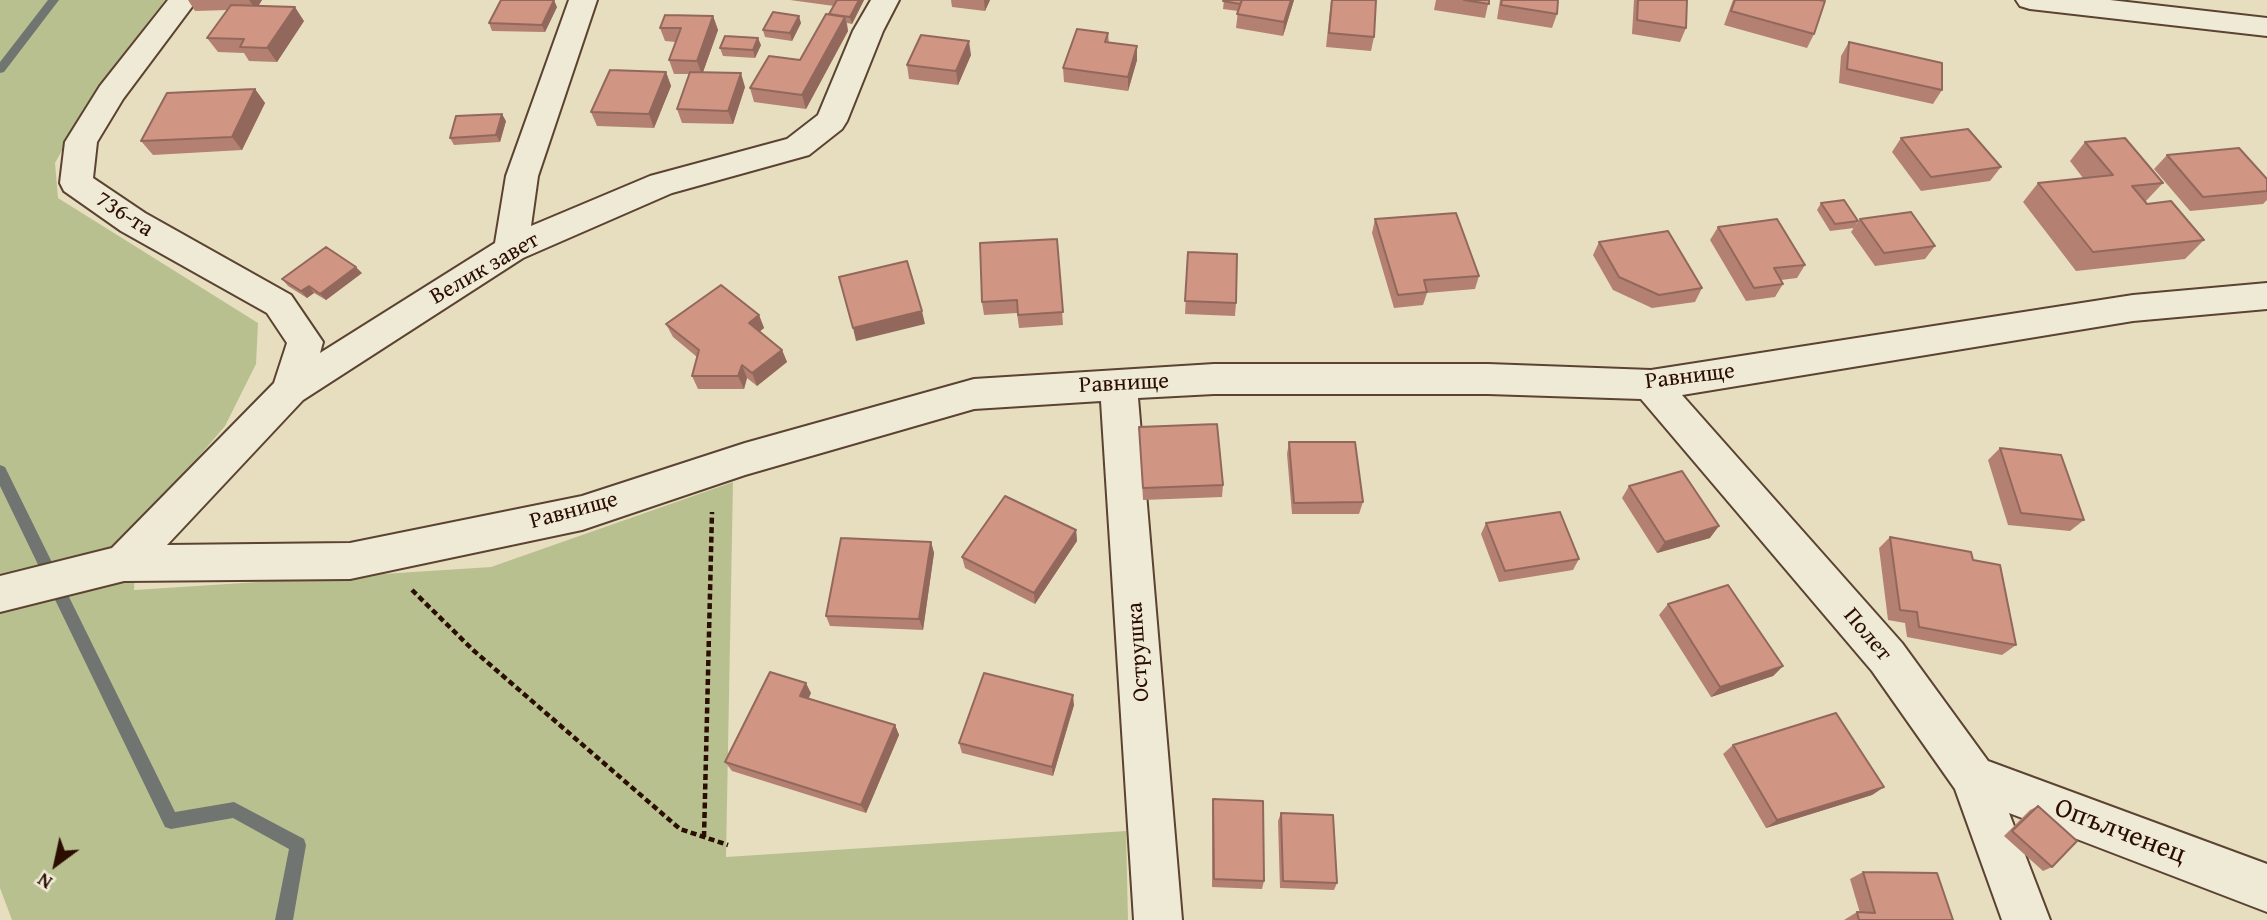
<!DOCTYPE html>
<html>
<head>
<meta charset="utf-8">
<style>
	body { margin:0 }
	#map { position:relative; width:2267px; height:920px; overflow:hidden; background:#e7dec0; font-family:"Gentium Book Plus",serif }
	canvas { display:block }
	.north { position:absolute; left:21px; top:829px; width:70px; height:70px; -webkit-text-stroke:5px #efead6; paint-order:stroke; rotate:213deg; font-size:19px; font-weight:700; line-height:28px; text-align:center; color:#2c0e01 }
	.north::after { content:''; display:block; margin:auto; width:24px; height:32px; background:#2c0e01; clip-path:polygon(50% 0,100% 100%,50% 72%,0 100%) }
</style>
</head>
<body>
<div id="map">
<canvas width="2267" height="920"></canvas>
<div class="north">N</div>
</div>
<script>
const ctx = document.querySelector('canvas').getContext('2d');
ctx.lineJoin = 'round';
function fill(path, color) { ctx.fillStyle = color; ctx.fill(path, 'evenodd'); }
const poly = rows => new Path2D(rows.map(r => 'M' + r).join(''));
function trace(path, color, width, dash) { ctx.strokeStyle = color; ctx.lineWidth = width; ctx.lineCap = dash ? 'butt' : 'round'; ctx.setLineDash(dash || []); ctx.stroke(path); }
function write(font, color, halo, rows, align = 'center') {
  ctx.font = font + ' "Gentium Book Plus",serif'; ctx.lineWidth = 5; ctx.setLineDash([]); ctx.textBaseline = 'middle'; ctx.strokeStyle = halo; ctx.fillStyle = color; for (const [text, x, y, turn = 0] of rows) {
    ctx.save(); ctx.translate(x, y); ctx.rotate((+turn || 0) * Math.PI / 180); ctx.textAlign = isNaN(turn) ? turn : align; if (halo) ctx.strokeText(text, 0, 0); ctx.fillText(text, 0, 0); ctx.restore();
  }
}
const green = poly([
	[0,0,165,0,97,88,55,163,58,198,258,323,256,364,225,426,137,529,134,590,491,567,733,482,726,857,1126,831,1128,920,12,920,0,888]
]);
const stream = poly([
	[48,0,59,0,4,72,0,73,0,62,48,0],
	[0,465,5,467,175,812,234,802,304,839,306,845,293,920,275,920,289,849,233,818,171,829,165,827,0,486,0,465]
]);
const path = poly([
	[412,590,473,650,680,829,728,845],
	[704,837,712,512]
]);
const minor = poly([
	[168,0,197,0,123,99,97,142,93,178,145,213,291,295,323,342,320,353,495,243,506,176,569,0,597,0,538,176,531,226,650,176,787,139,818,115,853,31,871,0,899,0,883,31,847,121,842,129,809,155,672,193,523,258,303,400,167,545,350,543,582,496,745,443,974,379,1214,364,1488,364,1651,370,2133,295,2267,283,2267,309,2133,321,1682,395,1902,643,1988,761,2267,864,2267,912,2009,813,2050,920,2002,920,1955,789,1872,671,1641,399,1488,394,1214,394,1138,398,1182,920,1134,920,1101,401,974,409,745,475,582,530,350,579,124,581,0,612,0,576,112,548,274,383,287,343,267,313,121,231,64,191,60,183,65,142,100,86,168,0],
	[2016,0,2110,0,2267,18,2267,36,2030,9,2020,6,2016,0]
]);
const wall = poly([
	[188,0,262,0,258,6,304,21,277,62,249,61,244,53,218,52,207,38,228,10,195,11],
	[790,0,864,0,852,24,847,23,848,31,806,109,754,102,750,88,800,60,834,6],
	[951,0,990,0,985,11,952,7],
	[1224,0,1294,0,1283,36,1236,28,1238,11,1223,9],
	[1331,0,1374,37,1371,51,1326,47],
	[1436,0,1489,0,1485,18,1434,10],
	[1500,0,1558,0,1557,14,1552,28,1497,19],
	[1634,0,1687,0,1686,28,1680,42,1632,34],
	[1733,0,1819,0,1814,34,1807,48,1724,25],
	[557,7,545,32,492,31,489,23],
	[713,16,718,30,703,72,745,87,733,124,682,123,677,109,689,74,674,74,669,60,676,42,665,41,660,28],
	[801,23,792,41,765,37,763,30],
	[1108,33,1109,43,1137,60,1128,91,1064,82,1063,68],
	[1849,42,1942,90,1933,104,1839,83,1841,56],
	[761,45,755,58,723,56,720,48],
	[971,55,958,85,909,79,907,65],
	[666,72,671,86,654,128,597,126,591,112],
	[255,89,265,103,242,150,153,155,141,141],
	[506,121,500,142,454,145,450,138],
	[1901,138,2001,167,1990,181,1921,191,1892,152],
	[2085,142,2163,183,2145,202,2147,204,2204,240,2185,259,2076,271,2023,202,2038,183,2083,178,2070,161],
	[2167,155,2267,179,2267,200,2263,204,2190,211,2154,169],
	[1821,203,1858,221,1854,228,1830,231,1817,210],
	[1375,219,1479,276,1475,289,1427,293,1423,305,1394,308,1372,233],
	[1860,219,1935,246,1925,259,1875,266,1851,232],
	[1718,227,1805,265,1797,278,1781,280,1783,284,1775,297,1746,301,1710,240],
	[1057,239,1063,325,1019,328,1017,313,984,315,982,302],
	[1599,242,1702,288,1695,302,1652,308,1613,290,1593,255],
	[1188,252,1236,303,1235,316,1185,314],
	[362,273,326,300,314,293,307,298,288,286,282,279],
	[759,315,764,328,760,331,782,350,787,362,757,386,747,378,744,389,698,389,692,376,697,357,673,337,666,324],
	[1139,427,1223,485,1222,497,1143,500],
	[1289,442,1363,502,1359,514,1292,514,1287,454],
	[2000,448,2084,520,2070,531,2008,525,1988,460],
	[1629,486,1710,538,1657,553,1622,498],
	[1486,523,1579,559,1573,570,1499,582,1481,534],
	[1076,530,1077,541,1035,604,965,568,962,557],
	[1890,537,1973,560,2016,645,2002,655,1907,637,1905,623,1888,620,1879,548],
	[931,542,934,553,923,630,830,626,826,616],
	[1668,604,1783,666,1773,676,1711,697,1659,615],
	[811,693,808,699,895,725,899,735,866,813,732,771,725,762],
	[1074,705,1053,776,962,753,959,743],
	[1733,745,1884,787,1872,795,1766,828,1723,754],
	[1213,799,1264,881,1262,889,1212,887,1212,808],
	[2038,806,2052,867,2043,871,2004,836,2030,810],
	[1281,813,1337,883,1334,890,1280,888,1278,821],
	[1863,872,1953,920,1844,920,1857,912,1860,913,1850,879]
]);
const shadedWall = poly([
	[249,0,262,0,256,10],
	[554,0,557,7,545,32,542,25],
	[859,0,864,0,852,24,850,17],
	[984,0,990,0,985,11],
	[1291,0,1294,0,1283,36,1284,22],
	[295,7,304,21,277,62,267,48],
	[713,16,718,30,702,75,697,61],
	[799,16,801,23,792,41,790,33],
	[845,17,848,31,806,109,802,95],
	[758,38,761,45,755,58,753,50],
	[969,41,971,55,958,85,956,71],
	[1137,46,1137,60,1128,91,1128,77],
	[666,72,671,86,654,128,649,114],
	[741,73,745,87,733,124,728,111],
	[255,89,265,103,242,150,232,137],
	[502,114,506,121,500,142,496,135],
	[356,267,362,273,326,300,320,294],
	[309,286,314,293,307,298,301,291],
	[922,311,925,324,856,341,853,328],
	[759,315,764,328,754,336,749,323],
	[782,350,787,362,757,386,752,373],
	[742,365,747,378,744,389,738,376],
	[1719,526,1710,538,1657,553,1665,542],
	[1076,530,1077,541,1035,604,1034,593],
	[931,542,934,553,923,630,919,619],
	[1783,666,1773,676,1711,697,1720,687],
	[806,683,811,693,805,706,800,696],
	[1073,695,1074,705,1053,776,1052,767],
	[895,725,899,735,866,813,861,805],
	[1884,787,1872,795,1766,828,1777,820]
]);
const building = poly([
	[501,0,554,0,542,25,489,23,501,0],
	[837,0,859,0,850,17,829,14,837,0],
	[1224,0,1242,0,1240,4,1223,1,1224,0],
	[1242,0,1291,0,1284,22,1237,14,1242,0],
	[1332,0,1376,0,1374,37,1329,33,1332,0],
	[1464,0,1489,0,1489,4,1464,0],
	[1502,0,1558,0,1557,14,1501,5,1502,0],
	[1638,0,1687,0,1686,28,1637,20,1638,0],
	[1735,0,1819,0,1825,1,1814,34,1731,11,1735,0],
	[231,5,295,7,267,48,240,47,244,39,207,38,231,5],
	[773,12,799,16,790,33,763,30,773,12],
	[826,14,845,17,802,95,750,88,769,56,800,60,826,14],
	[665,15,713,16,697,61,669,60,681,28,660,28,665,15],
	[1077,29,1108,33,1105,42,1137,46,1128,77,1063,68,1077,29],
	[921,35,969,41,956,71,907,65,921,35],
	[725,36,758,38,753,50,720,48,725,36],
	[1849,42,1942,63,1942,90,1847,69,1849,42],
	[610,70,666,72,649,114,591,112,610,70],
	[690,72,741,73,728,111,677,109,690,72],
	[255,89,232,137,141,141,167,93,255,89],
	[502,114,496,135,450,138,456,116,502,114],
	[1968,129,2001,167,1931,177,1901,138,1968,129],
	[2125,138,2163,183,2132,186,2147,204,2171,201,2204,240,2093,252,2038,183,2113,175,2085,142,2125,138],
	[2239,148,2267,179,2267,191,2203,197,2167,155,2239,148],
	[1844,200,1858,221,1835,224,1821,203,1844,200],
	[1911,212,1935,246,1884,253,1860,219,1911,212],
	[1456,213,1479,276,1424,280,1427,292,1398,295,1375,219,1456,213],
	[1777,219,1805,265,1774,268,1783,284,1754,288,1718,227,1777,219],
	[1668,231,1702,288,1659,295,1619,277,1599,242,1668,231],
	[1057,239,1063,312,1018,315,1017,300,982,302,980,243,1057,239],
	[326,247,356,267,320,294,309,286,301,291,282,279,326,247],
	[1188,252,1237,254,1236,303,1185,301,1188,252],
	[907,261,922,311,853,328,839,277,907,261],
	[721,285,759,315,749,323,782,350,752,373,742,365,738,376,692,376,699,350,666,324,721,285],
	[1217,424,1223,485,1143,488,1139,427,1217,424],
	[1289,442,1355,442,1363,502,1294,503,1289,442],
	[2000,448,2061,455,2084,520,2021,513,2000,448],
	[1682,471,1719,526,1665,542,1629,486,1682,471],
	[1005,496,1076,530,1034,593,962,557,1005,496],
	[1560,512,1579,559,1505,571,1486,523,1560,512],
	[1890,537,1971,552,1973,560,2000,565,2016,645,1919,627,1917,612,1900,610,1890,537],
	[841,538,931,542,919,619,826,616,841,538],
	[1728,585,1783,666,1720,687,1668,604,1728,585],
	[770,672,806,683,800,696,895,725,861,805,725,762,770,672],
	[984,673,1073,695,1052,767,959,743,984,673],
	[1836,713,1884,787,1777,820,1733,745,1836,713],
	[1213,799,1263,801,1264,881,1214,879,1213,799],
	[2038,806,2077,841,2052,867,2012,831,2038,806],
	[1281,813,1333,815,1337,883,1283,881,1281,813],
	[1863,872,1937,873,1953,920,1859,920,1857,912,1875,913,1863,872]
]);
const streetNames = [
	["736-та",124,215,33],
	["Велик завет",485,269,-30],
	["Равнище",1690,377,-7],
	["Равнище",1124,384,-3],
	["Равнище",574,511,-15],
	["Полет",1867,635,50],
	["Острушка",1139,652,-94]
];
const nearStreetnames = [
	["Опълченец",2120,832,21]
];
fill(green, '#b9c090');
fill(stream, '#707572');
trace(minor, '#5b4231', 4);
trace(path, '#2c0e01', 4.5, [6, 3.5]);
fill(minor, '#efead6');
fill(wall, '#b38071');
fill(shadedWall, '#92685c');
fill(building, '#d09583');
trace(building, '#92685c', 2);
write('23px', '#2c0e01', '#efead6', streetNames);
write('28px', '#2c0e01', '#efead6', nearStreetnames);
</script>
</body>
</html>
